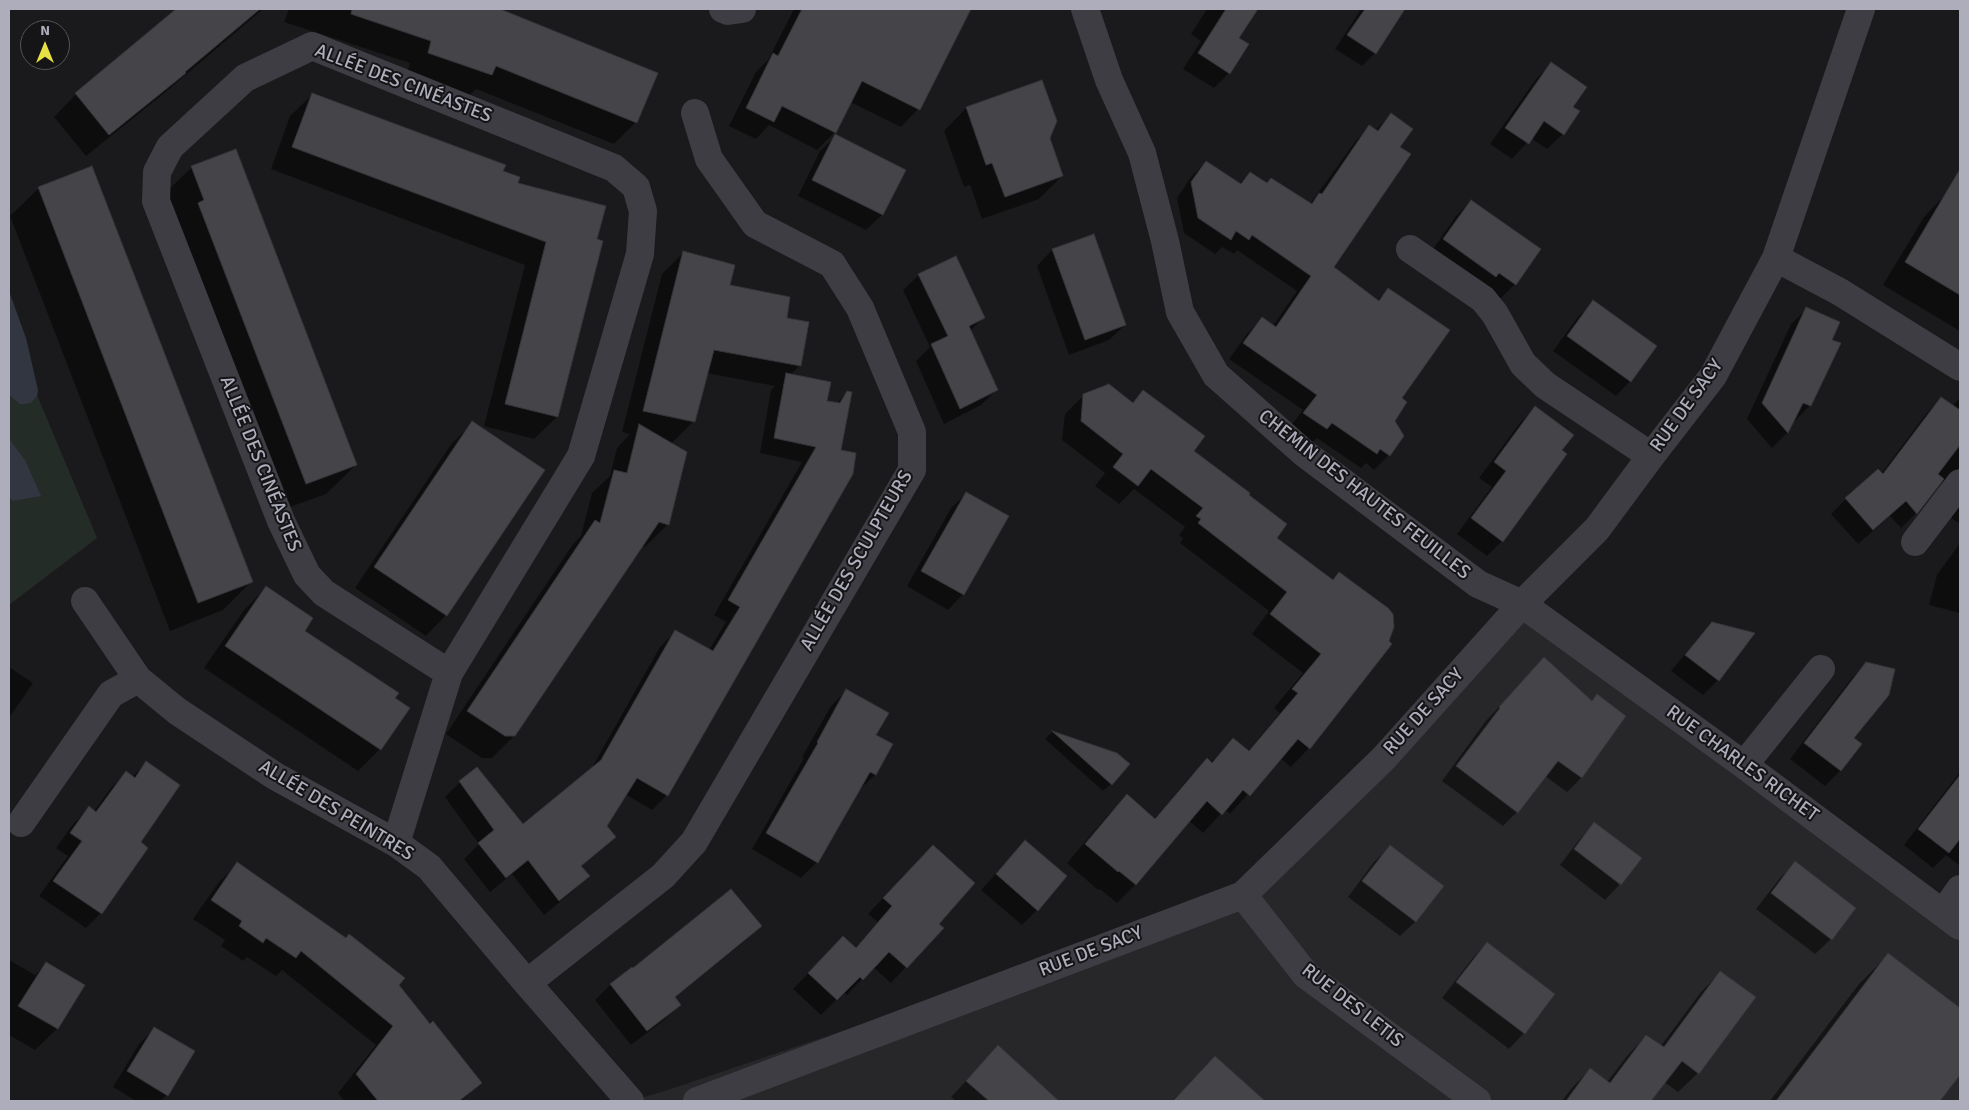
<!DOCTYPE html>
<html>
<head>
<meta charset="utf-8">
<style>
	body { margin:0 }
	#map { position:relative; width:1969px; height:1110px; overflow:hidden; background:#1a1a1c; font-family:Signika,sans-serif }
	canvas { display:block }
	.frame { position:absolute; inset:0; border:10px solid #adadbb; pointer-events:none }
	.north { position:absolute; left:20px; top:20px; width:50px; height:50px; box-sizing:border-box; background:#151517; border:1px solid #525259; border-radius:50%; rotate:0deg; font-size:14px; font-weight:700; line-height:20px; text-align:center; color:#adadbb }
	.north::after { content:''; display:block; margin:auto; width:18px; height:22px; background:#e8df45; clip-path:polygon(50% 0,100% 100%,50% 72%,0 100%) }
</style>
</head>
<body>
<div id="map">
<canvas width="1969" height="1110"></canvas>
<div class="frame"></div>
<div class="north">N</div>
</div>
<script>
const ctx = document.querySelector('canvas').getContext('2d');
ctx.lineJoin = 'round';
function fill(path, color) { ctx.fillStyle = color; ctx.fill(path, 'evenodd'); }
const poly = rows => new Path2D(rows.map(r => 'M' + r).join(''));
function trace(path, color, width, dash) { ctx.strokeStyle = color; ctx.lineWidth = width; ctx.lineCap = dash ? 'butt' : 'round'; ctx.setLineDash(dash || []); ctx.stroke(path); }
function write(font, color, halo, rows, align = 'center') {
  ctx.font = font + ' Signika,sans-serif'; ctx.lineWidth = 4; ctx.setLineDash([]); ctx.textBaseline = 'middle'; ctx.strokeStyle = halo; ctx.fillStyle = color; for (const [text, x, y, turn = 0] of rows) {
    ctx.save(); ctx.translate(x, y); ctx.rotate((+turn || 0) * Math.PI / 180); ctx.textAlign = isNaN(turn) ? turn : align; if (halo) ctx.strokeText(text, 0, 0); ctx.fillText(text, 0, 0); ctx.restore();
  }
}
const built = poly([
	[1522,604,1960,926,1960,1101,631,1101,668,1090,1243,895]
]);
const green = poly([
	[9,328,97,538,9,605]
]);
const water = poly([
	[9,291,26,338,38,390,37,396,31,403,25,404,20,404,9,395],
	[9,439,25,460,41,496,13,501,9,497]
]);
const shadow = poly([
	[178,9,263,9,162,95,86,156,54,117,76,94],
	[289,9,497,9,656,74,636,122,614,144,476,89,469,96,406,76,410,63,284,22],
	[794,9,970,9,918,109,901,127,850,102,835,132,817,150,769,125,756,139,729,126,756,72,768,60],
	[1207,9,1252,9,1255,11,1237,38,1229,73,1214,88,1183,69,1201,41,1191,34],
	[1361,9,1404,9,1375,53,1362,66,1335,49],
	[1551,64,1563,134,1547,149,1531,138,1512,159,1490,144,1536,79],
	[313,94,502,171,596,240,557,417,534,439,484,426,525,265,271,169,290,116],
	[966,108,1048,138,1062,176,1039,199,982,219,970,185,964,187,944,131],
	[1391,114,1398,147,1333,267,1377,301,1388,289,1400,398,1394,421,1389,455,1374,470,1366,463,1361,468,1317,438,1311,443,1289,428,1303,410,1229,359,1247,334,1262,319,1273,326,1297,291,1237,250,1234,254,1222,247,1215,254,1184,233,1177,198,1191,177,1206,162,1239,184,1250,173,1267,184,1310,204,1355,142,1369,127,1375,131],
	[836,136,905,170,882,215,866,230,798,196,820,151],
	[192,167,356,465,326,494,276,512,162,196],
	[39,188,251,582,223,610,170,631,10,216],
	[1946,194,1960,202,1960,331,1883,285,1924,217],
	[1471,201,1539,249,1515,284,1500,299,1429,255,1456,216],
	[1093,236,1125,325,1109,340,1069,355,1037,266,1052,250],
	[683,253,728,286,785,319,800,365,790,375,826,402,836,404,847,392,667,795,652,810,625,794,606,826,615,837,580,867,588,876,573,891,544,915,512,874,490,892,464,859,479,844,445,797,460,782,523,826,590,771,660,647,675,632,709,650,726,622,714,615,802,462,760,453,771,390,775,386,706,373,694,421,671,444,668,524,645,547,642,546,515,735,492,758,482,758,446,734,573,544,581,536,592,493,610,476,617,448,630,434,622,432,662,274],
	[919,275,984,317,970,331,996,390,981,405,944,424,916,361,930,347,903,290],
	[1593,302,1630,381,1616,396,1553,351,1578,317],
	[1807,309,1830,341,1810,405,1795,421,1793,420,1787,433,1772,448,1747,419,1791,324],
	[1143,392,1192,452,1248,495,1275,538,1332,581,1309,748,1291,767,1280,758,1230,814,1225,809,1203,833,1189,821,1136,884,1117,903,1100,889,1098,890,1067,863,1108,815,1127,796,1154,819,1188,779,1207,760,1210,763,1233,740,1247,752,1280,713,1274,708,1303,673,1252,634,1269,611,1180,543,1183,539,1179,535,1185,527,1134,489,1119,504,1095,486,1105,473,1062,440,1065,414,1084,395,1131,404],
	[1941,398,1952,406,1960,398,1960,497,1946,482,1938,483,1916,513,1901,528,1890,516,1858,544,1831,514,1846,499,1881,474,1926,414],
	[1535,408,1560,451,1502,541,1487,556,1457,534,1492,487,1479,478,1520,423],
	[473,423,446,615,426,636,355,588,452,443],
	[967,493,963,594,948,610,907,586,951,508],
	[1960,502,1960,524,1951,518],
	[1960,543,1960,613,1929,605,1937,575],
	[266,588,303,631,408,708,380,749,358,771,204,668,244,610],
	[1712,624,1718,680,1703,695,1671,671,1697,640],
	[1544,658,1592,702,1581,778,1567,792,1545,776,1517,812,1503,826,1442,781,1485,722],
	[1867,663,1853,738,1841,770,1825,786,1790,759,1851,679],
	[9,667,33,683,9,718],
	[847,690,874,735,892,745,875,775,859,790,817,862,801,878,752,849,804,758,802,757,831,706],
	[1052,732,1116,754,1111,784,1103,791,1045,739],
	[146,763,139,842,101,913,86,928,39,896,68,856,56,848,74,823,89,808,94,811,111,788,126,773,132,777],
	[1960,772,1960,866,1946,855,1933,868,1904,845],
	[1594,824,1620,884,1605,900,1560,865,1579,840],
	[1025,842,1037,910,1022,925,981,890],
	[1390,847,1416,921,1400,936,1348,897,1374,862],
	[917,862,937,924,906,967,891,983,873,967,847,995,844,992,821,1015,793,989,828,953,855,948,878,922,868,914],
	[1796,863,1854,909,1831,939,1815,954,1756,909,1780,878],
	[238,864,398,985,430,1025,480,1083,461,1101,344,1101,338,1093,376,1045,282,970,276,976,247,957,243,961,221,946,225,940,193,919,219,882],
	[761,926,745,941,674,998,679,1005,664,1020,631,1045,595,1000,610,985,632,968,633,970],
	[1487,943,1524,1033,1509,1049,1442,998,1472,959],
	[1888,955,1960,1009,1960,1073,1939,1101,1770,1101,1859,984],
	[9,960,35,975,46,964,83,986,57,1029,35,1050,9,1035],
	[1721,972,1698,1073,1678,1092,1664,1082,1650,1101,1562,1101,1571,1089,1590,1069,1607,1082,1627,1056,1646,1036,1660,1047,1701,992],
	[154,1029,167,1095,160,1101,136,1101,113,1087,139,1044],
	[998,1047,1057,1101,956,1101,951,1097],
	[1215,1057,1263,1101,1172,1101]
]);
const building = poly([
	[176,9,260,9,185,72,186,73,109,135,75,93,176,9],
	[352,9,500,9,658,73,637,123,496,66,492,75,428,53,431,41,351,14,352,9],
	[802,9,971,9,920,110,862,81,836,133,782,106,774,122,746,108,773,53,778,56,802,9],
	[1226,9,1258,9,1239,38,1249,44,1230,74,1198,53,1226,9],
	[1365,9,1405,9,1376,54,1347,35,1365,9],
	[1551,62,1587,87,1573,107,1580,111,1564,135,1544,121,1529,144,1505,128,1551,62],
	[1042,80,1057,121,1050,138,1063,176,1005,197,992,163,986,165,966,107,1042,80],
	[312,93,506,165,503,171,520,177,518,183,606,206,597,239,603,241,558,417,505,404,546,242,292,147,312,93],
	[1391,113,1413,129,1400,147,1411,154,1334,267,1379,301,1388,288,1450,330,1402,398,1407,402,1395,421,1404,436,1390,456,1380,449,1377,454,1332,423,1327,429,1303,413,1317,395,1243,343,1262,317,1276,327,1311,276,1252,235,1249,240,1236,231,1231,240,1198,218,1191,182,1206,161,1241,184,1250,172,1267,183,1271,178,1312,204,1319,193,1322,194,1369,125,1378,131,1391,113],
	[835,134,906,170,883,215,812,180,835,134],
	[236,149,357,465,306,484,198,203,204,200,191,166,236,149],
	[92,166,253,582,198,603,38,187,92,166],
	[1960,169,1960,295,1905,262,1960,169],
	[1471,200,1541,249,1516,285,1499,273,1496,277,1443,239,1471,200],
	[1094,234,1126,325,1085,340,1052,249,1094,234],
	[683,251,735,265,730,285,790,297,787,318,809,322,801,366,714,350,695,422,643,411,683,251],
	[956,256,985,318,969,326,998,390,960,409,931,344,948,336,918,274,956,256],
	[1593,300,1657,346,1631,382,1567,336,1593,300],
	[1806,307,1840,322,1832,340,1841,343,1811,406,1803,403,1788,433,1762,403,1806,307],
	[786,373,831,382,827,401,840,403,847,391,852,392,841,450,856,453,853,474,668,796,637,778,607,826,616,837,581,866,590,876,559,901,528,860,506,878,478,843,494,830,459,781,477,767,523,824,601,760,675,630,713,651,740,607,728,600,816,447,774,438,786,373],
	[1109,384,1133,403,1143,390,1205,436,1194,451,1250,493,1249,495,1287,524,1277,538,1333,580,1339,572,1388,608,1393,614,1394,627,1389,641,1392,644,1310,749,1298,739,1250,796,1243,790,1222,815,1207,801,1136,885,1119,871,1118,872,1085,844,1127,794,1155,819,1207,758,1212,763,1233,738,1249,751,1298,693,1292,689,1321,654,1270,614,1287,592,1198,523,1201,519,1196,516,1203,508,1151,469,1138,486,1113,467,1123,454,1081,421,1083,394,1109,384],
	[1941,397,1960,410,1960,445,1938,474,1944,479,1917,514,1906,501,1873,530,1845,498,1878,469,1883,474,1941,397],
	[1535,406,1574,435,1562,450,1567,454,1503,542,1471,518,1506,471,1494,462,1535,406],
	[472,421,545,470,447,616,374,567,472,421],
	[639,424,687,452,669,525,659,522,515,736,505,736,467,711,595,520,600,523,614,470,627,473,639,424],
	[966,492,1009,516,964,595,921,571,966,492],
	[266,586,313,618,305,631,399,693,395,698,410,708,381,750,225,646,266,586],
	[1712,622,1755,633,1719,681,1685,655,1712,622],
	[1544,657,1592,701,1597,694,1626,716,1582,778,1558,761,1518,813,1456,766,1500,708,1499,707,1544,657],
	[1866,662,1895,669,1889,695,1854,738,1862,744,1841,771,1804,743,1866,662],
	[846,689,889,713,876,735,893,744,876,775,870,772,818,863,766,833,818,743,817,742,846,689],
	[1052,731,1117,753,1130,764,1112,785,1052,731],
	[146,761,180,785,141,842,148,848,102,914,53,881,82,841,70,833,89,806,96,812,126,771,135,778,146,761],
	[1960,775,1960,839,1949,853,1918,829,1960,775],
	[1594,822,1642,858,1621,885,1574,849,1594,822],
	[1025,840,1067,876,1038,911,996,874,1025,840],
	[933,845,975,883,939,924,944,928,907,968,889,952,863,980,860,977,837,1000,808,973,843,936,856,948,892,906,883,898,933,845],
	[1390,845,1444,886,1416,922,1362,881,1390,845],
	[1795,861,1856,908,1832,940,1771,893,1795,861],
	[237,862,346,938,349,934,405,978,399,985,430,1024,433,1021,482,1083,459,1101,378,1101,356,1074,393,1026,301,951,296,958,266,938,263,943,239,926,242,921,211,900,237,862],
	[731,889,762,926,675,997,681,1005,647,1031,610,984,632,967,633,968,731,889],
	[1487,942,1555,994,1525,1034,1456,982,1487,942],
	[1888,953,1960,1008,1960,1075,1940,1101,1776,1101,1888,953],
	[46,962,85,985,58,1029,18,1006,46,962],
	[1720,971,1756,997,1699,1074,1682,1061,1651,1101,1566,1101,1590,1068,1610,1083,1646,1035,1664,1047,1720,971],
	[154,1027,195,1051,168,1096,127,1071,154,1027],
	[998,1045,1059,1101,989,1101,966,1081,998,1045],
	[1215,1056,1265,1101,1173,1101,1215,1056]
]);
const street = poly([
	[723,9,728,11,742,9],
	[1085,9,1109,80,1142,153,1165,241,1180,312,1216,375,1304,453,1478,584,1522,604,1744,765,1960,926],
	[1410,249,1483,299,1495,314,1523,364,1545,385,1651,456],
	[1776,258,1840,292,1960,367],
	[1915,542,1960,483],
	[85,601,138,679,177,711,275,776,396,843,429,867,527,983,630,1101],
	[1744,765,1821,669],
	[21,823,111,694,138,679],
	[396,843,449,673,581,456,640,254,643,211,636,187,614,168,312,46,245,78,170,147,157,172,156,201,281,521,307,575,324,593,449,673],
	[1243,895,1306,975,1477,1101],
	[1943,913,1960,889],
	[527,983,663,876,694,842,912,470,912,432,860,308,832,264,755,224,709,159,695,113],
	[697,1101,1243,895,1384,758,1522,604,1597,529,1651,456,1713,376,1776,258,1861,9]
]);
const streetNames = [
	["ALLÉE DES CINÉASTES",403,84,21],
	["RUE DE SACY",1687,406,-54],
	["ALLÉE DES CINÉASTES",260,464,68],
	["CHEMIN DES HAUTES FEUILLES",1364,495,38],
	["ALLÉE DES SCULPTEURS",857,561,-60],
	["RUE DE SACY",1424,712,-48],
	["RUE CHARLES RICHET",1742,764,36],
	["ALLÉE DES PEINTRES",336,811,31],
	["RUE DE SACY",1091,952,-21],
	["RUE DES LETIS",1352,1006,38]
];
fill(built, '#272629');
fill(green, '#242c27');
fill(water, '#323641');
fill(shadow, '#0007');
fill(building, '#454449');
trace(building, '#353438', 1);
trace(street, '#3e3d43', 28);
write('19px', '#adadbb', '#151517', streetNames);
</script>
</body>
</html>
